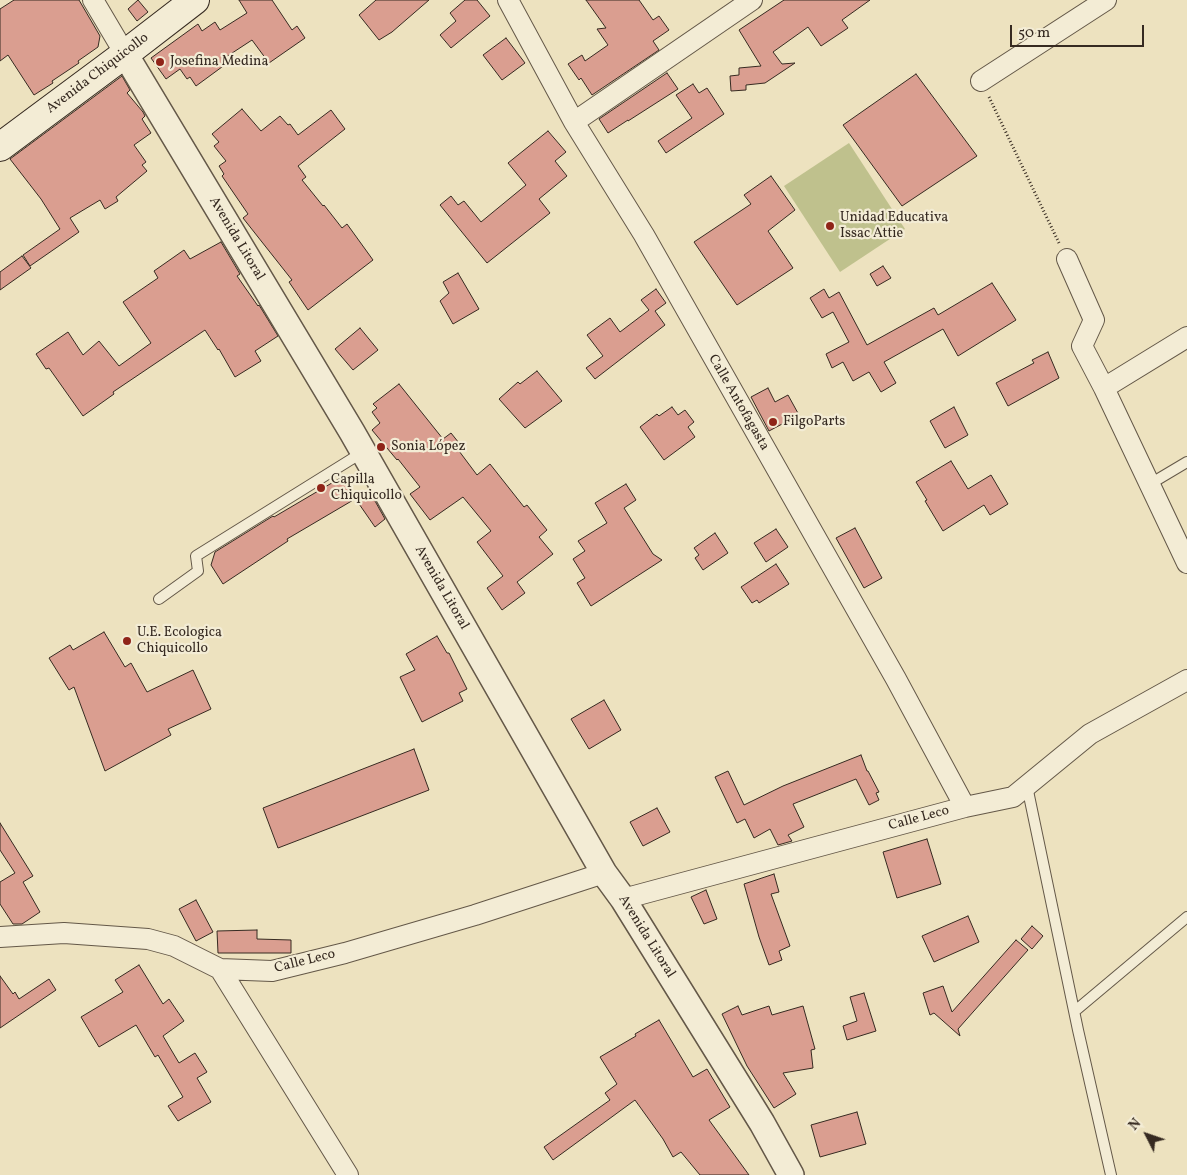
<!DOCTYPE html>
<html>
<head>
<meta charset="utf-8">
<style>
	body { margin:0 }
	#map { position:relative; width:1187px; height:1175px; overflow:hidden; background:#ede2bf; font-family:Vollkorn,serif }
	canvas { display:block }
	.north { position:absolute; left:1122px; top:1110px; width:50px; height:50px; -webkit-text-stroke:4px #f3ecd5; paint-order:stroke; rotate:311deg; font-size:14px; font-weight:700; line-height:20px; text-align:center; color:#362a21 }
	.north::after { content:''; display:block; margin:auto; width:18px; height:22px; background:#362a21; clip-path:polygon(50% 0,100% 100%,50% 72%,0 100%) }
	.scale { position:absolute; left:1010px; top:25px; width:134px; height:22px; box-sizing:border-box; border:2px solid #362a21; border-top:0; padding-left:6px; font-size:15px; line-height:18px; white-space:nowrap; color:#362a21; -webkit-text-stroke:4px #f3ecd5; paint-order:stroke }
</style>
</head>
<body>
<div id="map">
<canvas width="1187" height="1175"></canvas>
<div class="north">N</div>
<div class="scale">50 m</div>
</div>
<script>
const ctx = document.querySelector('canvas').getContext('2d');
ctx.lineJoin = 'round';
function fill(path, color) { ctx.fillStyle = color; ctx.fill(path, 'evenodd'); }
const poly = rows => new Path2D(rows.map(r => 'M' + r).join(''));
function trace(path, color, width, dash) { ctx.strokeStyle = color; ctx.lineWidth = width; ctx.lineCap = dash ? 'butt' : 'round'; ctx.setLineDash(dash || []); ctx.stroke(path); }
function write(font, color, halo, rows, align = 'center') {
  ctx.font = font + ' Vollkorn,serif'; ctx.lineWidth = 4.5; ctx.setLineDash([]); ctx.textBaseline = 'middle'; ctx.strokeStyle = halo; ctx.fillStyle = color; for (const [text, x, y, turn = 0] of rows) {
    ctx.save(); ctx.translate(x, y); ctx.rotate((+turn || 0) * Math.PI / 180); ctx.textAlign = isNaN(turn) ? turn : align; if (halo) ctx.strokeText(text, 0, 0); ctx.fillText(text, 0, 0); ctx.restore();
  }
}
const green = poly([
	[849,143,905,229,840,272,784,186]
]);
const building = poly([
	[14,0,79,0,100,36,98,47,78,61,79,63,52,81,53,83,34,95,8,55,0,61,0,9,14,0],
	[138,0,148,12,137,21,128,9,138,0],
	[239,0,272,0,292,30,297,26,305,38,269,63,252,40,223,59,226,64,196,86,190,77,187,79,180,69,166,79,151,58,198,24,202,31,215,22,220,30,247,13,239,0],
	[376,0,429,0,392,32,379,40,359,15,376,0],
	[465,0,477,0,490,16,451,48,440,35,456,21,450,13,465,0],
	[586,0,639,0,653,20,659,16,669,30,653,41,659,50,592,95,581,78,579,80,568,64,582,55,585,61,608,45,597,29,606,28,586,0],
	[784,0,870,0,842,20,848,28,821,46,808,27,773,52,782,64,795,63,765,83,746,85,746,90,731,91,730,76,739,75,739,68,761,66,739,30,784,0],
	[506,38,525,63,502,80,483,55,506,38],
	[667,73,678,89,628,121,628,120,608,133,599,119,667,73],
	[916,74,977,156,902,206,843,125,916,74],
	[122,76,130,90,127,93,143,112,145,116,142,119,151,133,134,145,146,162,142,165,147,171,116,197,118,201,105,209,100,200,70,218,79,232,30,266,23,255,60,229,41,199,10,159,122,76],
	[693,84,699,93,707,88,724,114,666,153,658,141,692,118,676,95,693,84],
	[242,109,261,131,280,116,288,125,290,124,298,135,331,110,345,129,298,166,306,177,302,180,323,206,324,205,342,228,347,224,373,260,308,310,289,282,292,280,243,218,248,214,222,176,224,174,219,166,226,161,214,146,219,142,212,134,242,109],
	[548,131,566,152,555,161,567,176,539,199,550,213,487,263,440,205,451,196,458,205,464,201,481,222,526,185,508,163,548,131],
	[771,176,795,210,768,231,793,268,737,305,694,242,751,204,744,195,771,176],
	[221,242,240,274,237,276,258,306,259,305,278,336,255,351,261,361,235,377,219,349,218,350,205,330,113,392,114,394,83,416,49,368,46,369,36,354,68,332,83,355,99,341,119,366,151,343,123,302,158,278,154,271,184,250,190,259,221,242],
	[22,256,31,268,0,290,0,272,22,256],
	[883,266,891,278,877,286,870,274,883,266],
	[458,273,479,309,453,324,440,301,449,293,443,282,458,273],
	[992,283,1016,320,958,356,943,329,884,362,896,383,881,392,869,372,853,381,843,362,832,368,826,354,849,342,833,312,822,318,810,298,824,289,829,298,839,292,867,345,934,308,938,315,992,283],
	[656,289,666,303,655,311,665,325,595,379,586,368,603,356,587,335,610,318,620,332,649,310,641,300,656,289],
	[360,328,378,350,353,370,335,349,360,328],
	[1048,352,1059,378,1008,406,996,383,1034,363,1032,360,1048,352],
	[537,371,562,401,525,428,499,399,518,382,520,384,537,371],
	[399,384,443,439,451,433,463,448,459,451,477,475,490,464,524,507,527,505,547,530,539,537,553,554,517,582,525,593,502,610,487,588,503,576,477,542,491,531,463,497,430,520,410,494,420,487,398,459,397,460,372,430,380,423,372,412,377,408,373,404,399,384],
	[768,388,775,402,788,395,799,415,769,431,751,397,768,388],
	[672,407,678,415,685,410,694,422,688,427,695,437,664,460,640,427,657,414,659,416,672,407],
	[954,407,968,435,945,448,930,421,954,407],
	[951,461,968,489,991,475,1008,504,990,515,984,505,943,531,925,501,927,500,916,482,951,461],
	[342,477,355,499,287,539,288,541,223,584,211,565,215,552,273,516,274,517,342,477],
	[626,484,636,500,624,508,653,554,662,560,591,606,577,583,585,578,573,559,585,551,578,541,607,523,595,503,626,484],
	[370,492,385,519,375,527,357,501,370,492],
	[855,528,882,578,864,588,836,538,855,528],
	[776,529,788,547,766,562,754,543,776,529],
	[715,533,728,553,703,570,695,558,699,555,694,548,715,533],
	[776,564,789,584,759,603,757,600,752,603,741,587,776,564],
	[104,632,125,667,131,663,147,692,193,670,211,709,168,729,171,735,105,771,74,687,69,690,49,658,70,645,73,650,104,632],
	[437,636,447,653,449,653,467,689,459,693,463,701,422,722,400,677,415,670,406,654,437,636],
	[604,700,621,730,589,749,571,719,604,700],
	[414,749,429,790,278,848,263,808,414,749],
	[861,755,867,771,868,771,879,792,876,793,879,800,869,805,856,779,793,804,804,827,788,835,792,841,778,845,770,829,754,838,745,819,737,823,715,777,728,771,744,805,783,786,861,755],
	[657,808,670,832,643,846,630,822,657,808],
	[0,823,33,876,23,882,40,912,22,924,13,924,0,904,0,882,15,873,0,850,0,823],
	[927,839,941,884,897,898,883,852,927,839],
	[774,874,779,892,771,894,790,946,779,951,782,960,769,965,759,937,744,884,774,874],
	[706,890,717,919,704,924,691,897,706,890],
	[196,900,213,932,196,941,179,909,196,900],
	[968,916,979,942,934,962,922,936,968,916],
	[1032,926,1043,936,1032,949,1021,939,1032,926],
	[257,930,257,939,291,940,291,953,218,953,217,931,257,930],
	[1016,940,1028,950,958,1029,960,1036,934,1013,930,1015,923,993,943,986,952,1012,1016,940],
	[139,965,163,1004,169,999,184,1021,163,1036,179,1063,195,1053,207,1072,197,1078,211,1102,178,1121,168,1106,183,1097,158,1055,155,1057,136,1025,99,1047,81,1017,123,992,115,980,139,965],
	[0,976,13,994,15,992,19,999,49,979,56,990,0,1028,0,976],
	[864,993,876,1031,847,1040,843,1026,857,1021,850,997,864,993],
	[738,1006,742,1015,769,1006,772,1015,803,1006,815,1049,811,1050,813,1068,783,1073,796,1094,774,1108,747,1066,722,1014,738,1006],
	[659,1020,693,1077,707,1069,730,1107,709,1120,749,1175,700,1175,681,1152,673,1157,663,1139,635,1100,553,1160,544,1147,610,1100,605,1093,617,1084,600,1057,636,1036,635,1034,659,1020],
	[857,1112,866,1144,820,1157,811,1125,857,1112]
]);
const path = poly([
	[989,97,1059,243]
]);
const service = poly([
	[1150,484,1187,462],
	[159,599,198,571,196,556,363,452],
	[1027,786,1078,1030,1111,1175],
	[1075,1011,1187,917]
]);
const minor = poly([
	[93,0,125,54],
	[508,0,574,122,644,235,896,679,965,807],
	[981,81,1106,0],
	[574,122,752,0],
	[1067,259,1094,320,1082,346,1104,388,1187,563],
	[1104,388,1187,337],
	[623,899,965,807,1013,797,1090,734,1187,680],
	[0,937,64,933,148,939,174,946,220,969,272,971,345,953,475,915,604,873],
	[220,969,348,1175]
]);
const tertiary = poly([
	[125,54,352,432,604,873,623,899,762,1123,791,1175]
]);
const secondary = poly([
	[0,147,125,54,195,0]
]);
const markers = [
	[160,62,5,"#8f2418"],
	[830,226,5,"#8f2418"],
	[773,422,5,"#8f2418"],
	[381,447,5,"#8f2418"],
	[321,488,5,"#8f2418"],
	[127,641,5,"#8f2418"]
];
const poiNames = [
	["Josefina Medina",170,62],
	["Unidad Educativa",840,218],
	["Issac Attie",840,234],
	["FilgoParts",783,422],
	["Sonia López",391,447],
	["Capilla",331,480],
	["Chiquicollo",331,496],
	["U.E. Ecologica",137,633],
	["Chiquicollo",137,649]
];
const streetNames = [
	["Avenida Chiquicollo",98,74,-37],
	["Avenida Litoral",236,239,59],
	["Calle Antofagasta",738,403,60],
	["Avenida Litoral",441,588,60],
	["Calle Leco",919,819,-15],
	["Avenida Litoral",646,937,58],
	["Calle Leco",305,962,-14]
];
fill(green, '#bfc18d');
fill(building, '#da9e90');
trace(building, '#362a21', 1);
trace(service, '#645848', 12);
trace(minor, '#645848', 22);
trace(tertiary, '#645848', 28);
trace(secondary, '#362a21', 30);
trace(path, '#362a21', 3, [1, 2.5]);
trace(service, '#f3ecd5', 10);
trace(minor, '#f3ecd5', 20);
trace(tertiary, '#f3ecd5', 25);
trace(secondary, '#f3ecd5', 28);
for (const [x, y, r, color] of markers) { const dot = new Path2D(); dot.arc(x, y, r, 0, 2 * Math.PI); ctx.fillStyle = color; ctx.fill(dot); trace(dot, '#f3ecd5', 2); }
write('14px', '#362a21', '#f3ecd5', poiNames, 'left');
write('14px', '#362a21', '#f3ecd5', streetNames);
</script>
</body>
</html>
